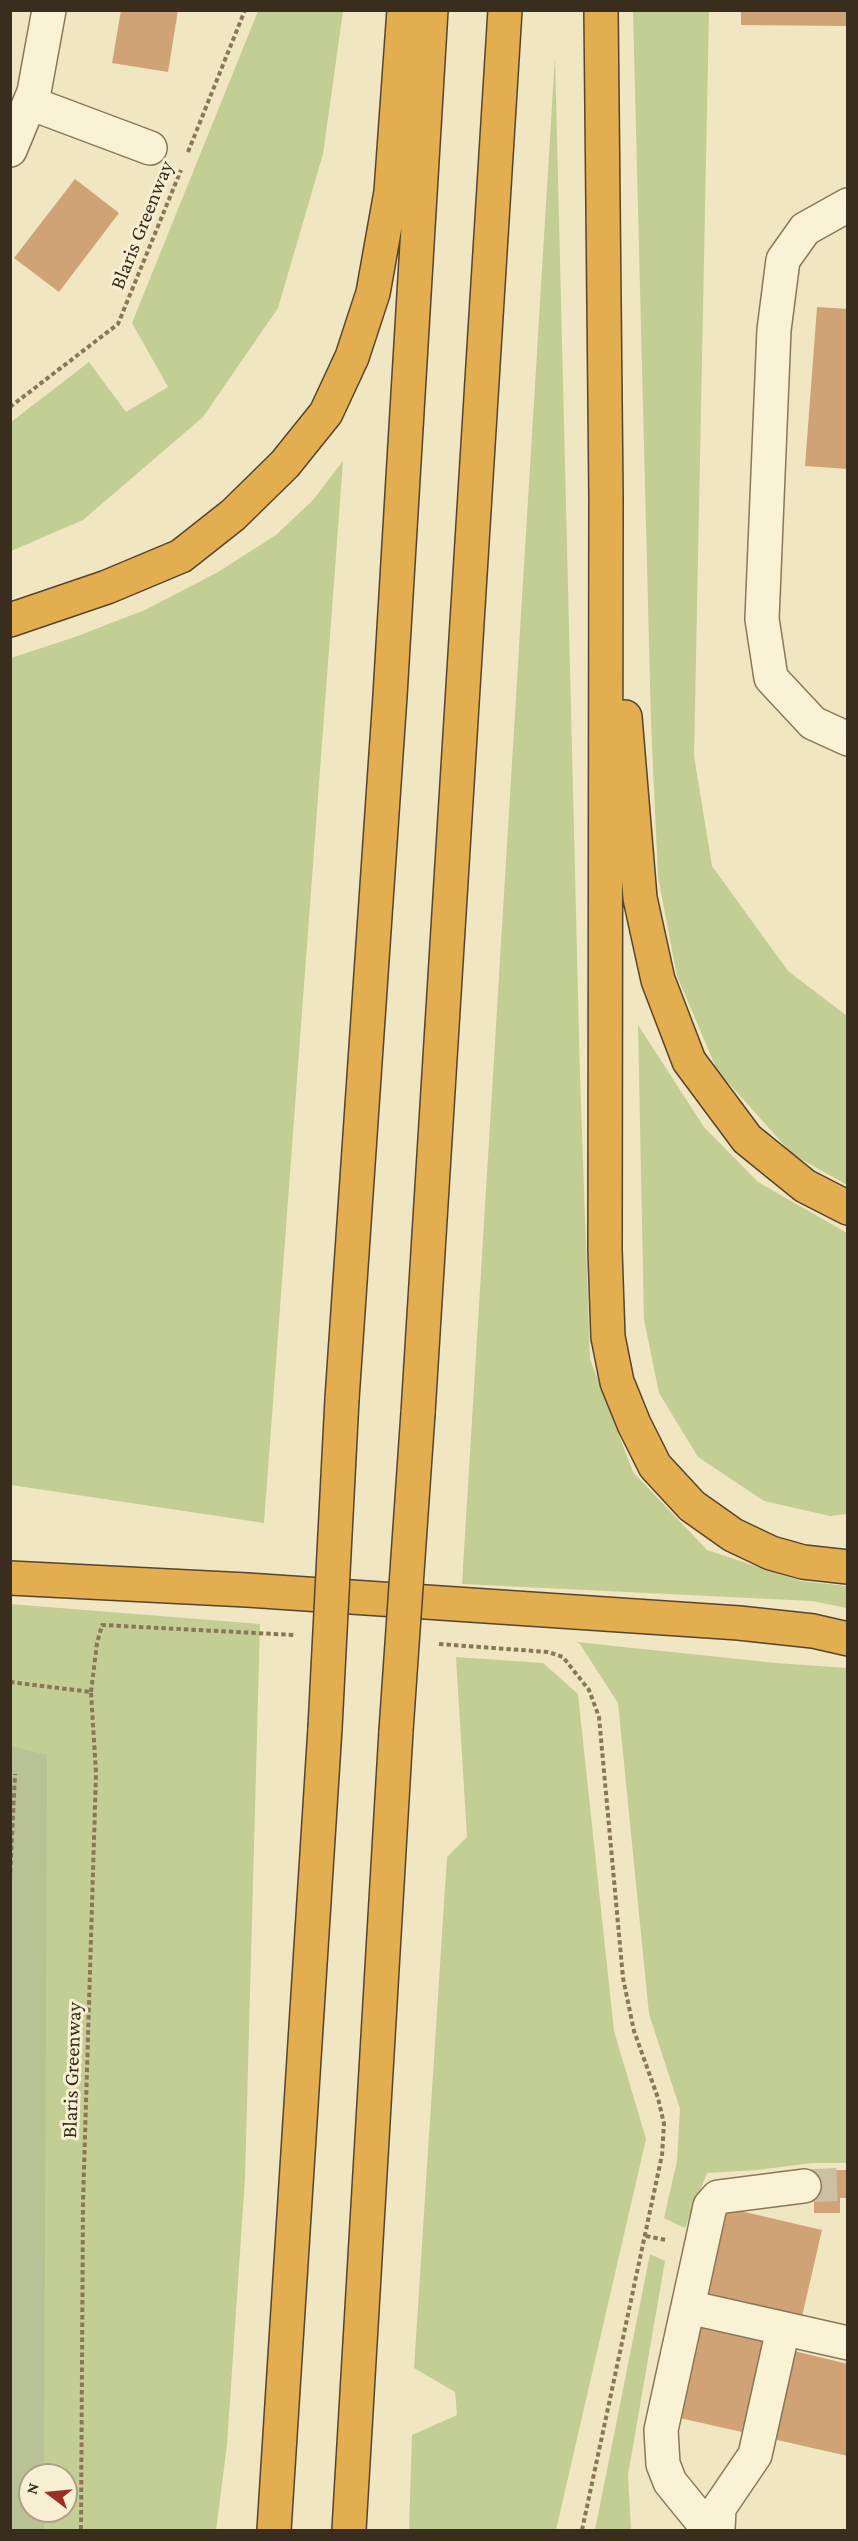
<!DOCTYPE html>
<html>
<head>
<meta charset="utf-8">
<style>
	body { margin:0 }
	#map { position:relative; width:858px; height:2541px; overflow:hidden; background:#f0e6c1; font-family:"Crimson Pro",serif }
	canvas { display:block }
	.frame { position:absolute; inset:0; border:12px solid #392d1d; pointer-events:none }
	.north { position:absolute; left:18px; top:2463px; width:60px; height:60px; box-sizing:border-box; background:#f7efd1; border:2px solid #aba189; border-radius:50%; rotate:286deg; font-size:16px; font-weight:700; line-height:24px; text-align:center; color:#392d1d }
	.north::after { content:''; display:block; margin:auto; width:21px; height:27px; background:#9b2f26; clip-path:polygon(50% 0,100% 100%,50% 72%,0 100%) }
</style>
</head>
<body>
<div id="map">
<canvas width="858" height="2541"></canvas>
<div class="frame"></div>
<div class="north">N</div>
</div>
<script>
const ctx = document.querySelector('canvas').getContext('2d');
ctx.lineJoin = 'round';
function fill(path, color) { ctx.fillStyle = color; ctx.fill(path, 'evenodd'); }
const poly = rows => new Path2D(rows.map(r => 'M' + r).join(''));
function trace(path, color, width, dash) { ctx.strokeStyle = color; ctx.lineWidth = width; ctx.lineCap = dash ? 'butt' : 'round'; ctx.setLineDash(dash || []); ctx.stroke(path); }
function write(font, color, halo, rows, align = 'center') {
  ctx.font = font + ' "Crimson Pro",serif'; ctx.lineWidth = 6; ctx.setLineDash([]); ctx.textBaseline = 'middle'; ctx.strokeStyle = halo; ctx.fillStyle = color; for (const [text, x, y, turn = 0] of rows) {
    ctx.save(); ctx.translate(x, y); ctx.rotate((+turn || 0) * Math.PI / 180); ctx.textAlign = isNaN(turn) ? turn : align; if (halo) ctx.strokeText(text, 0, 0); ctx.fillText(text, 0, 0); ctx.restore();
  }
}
const green = poly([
	[258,11,343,11,323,154,278,308,203,417,83,520,11,551,11,422,89,362,126,412,168,387,132,323],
	[633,11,709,11,694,756,712,866,788,971,847,1016,847,1185,792,1154,717,1070,677,976,658,877,651,723],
	[555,56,580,1076,590,1359,633,1472,707,1550,801,1581,847,1586,847,1608,812,1601,462,1584],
	[343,461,264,1523,11,1485,11,658,75,637,145,610,218,572,276,535,313,500],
	[638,1025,704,1127,758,1182,847,1233,847,1514,830,1516,764,1501,698,1457,659,1393,644,1320],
	[10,1604,260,1624,245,2178,227,2445,216,2530,37,2530,36,2511,66,2511,66,2475,36,2475,11,1755],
	[576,1642,776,1663,847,1668,847,2163,812,2163,757,2170,707,2173,685,2228,664,2218,677,2161,680,2109,649,2014,618,1703,580,1644],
	[456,1657,543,1663,578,1694,614,2031,646,2139,556,2530,409,2530,412,2435,457,2415,455,2392,414,2368,447,1857,467,1837],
	[650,2254,665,2261,628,2475,631,2530,595,2530]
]);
const cemetery = poly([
	[11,1746,47,1755,44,2475,30,2475,30,2511,44,2511,44,2530,10,2530]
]);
const building = poly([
	[121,10,178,10,168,72,112,63],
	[741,10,848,10,848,26,741,25],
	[75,179,119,213,59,292,14,258],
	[817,307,848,309,848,469,805,466],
	[809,2170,848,2170,848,2198,840,2198,840,2213,814,2213,814,2198,809,2198],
	[719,2206,822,2230,794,2351,848,2364,848,2456,671,2416]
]);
const minorTunnel = poly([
	[804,2186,848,2184]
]);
const path = poly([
	[188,152,245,10],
	[10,407,118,324,181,170],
	[439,1644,548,1652,563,1657,589,1690,599,1717,623,1978,634,2031,658,2098,664,2124,662,2155,582,2530],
	[10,1682,91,1692,96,1773,83,2202,81,2530],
	[91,1692,97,1643,102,1625,294,1635],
	[10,1880,15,1774],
	[646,2236,666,2240]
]);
const minor = poly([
	[30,103,150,148],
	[10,150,34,92,49,10],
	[848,205,805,229,783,260,774,330,762,619,771,678,813,723,848,739],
	[688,2307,848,2343],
	[709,2530,670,2482,663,2464,661,2430,710,2206,718,2197,804,2186],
	[718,2530,719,2508,755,2455,783,2329]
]);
const highway = poly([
	[601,10,606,497,605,1250,608,1337,617,1382,634,1424,655,1466,692,1506,733,1535,771,1553,803,1562,848,1567],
	[10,620,107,587,181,556,233,515,285,464,326,413,352,357,373,293,391,192,404,10],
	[625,717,640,898,658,980,689,1061,747,1139,805,1186,848,1208],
	[342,1399,390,696,431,10],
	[418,1413,505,10],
	[10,1578,247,1590,739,1623,813,1631,848,1639],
	[274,2530,325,1728],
	[349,2530,396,1731]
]);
const highwayBridge = poly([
	[325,1728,342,1399],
	[396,1731,418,1413]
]);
const streetNames = [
	["Blaris Greenway",142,225,-68],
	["Blaris Greenway",72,2070,-88]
];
fill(green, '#c3ce95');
fill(cemetery, '#b9c295');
fill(building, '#cfa376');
trace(minorTunnel, '#cbc1a0', 33, [33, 16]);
trace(minor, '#8a7758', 36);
trace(highway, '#57442d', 36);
trace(path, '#8a7758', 4, [4.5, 3]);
trace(minor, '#faf2d5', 33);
trace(highway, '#e2ae4f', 33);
trace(highwayBridge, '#57442d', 36, []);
trace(highwayBridge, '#e2ae4f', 33);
write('21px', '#392d1d', '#f7efd1', streetNames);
</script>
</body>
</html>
